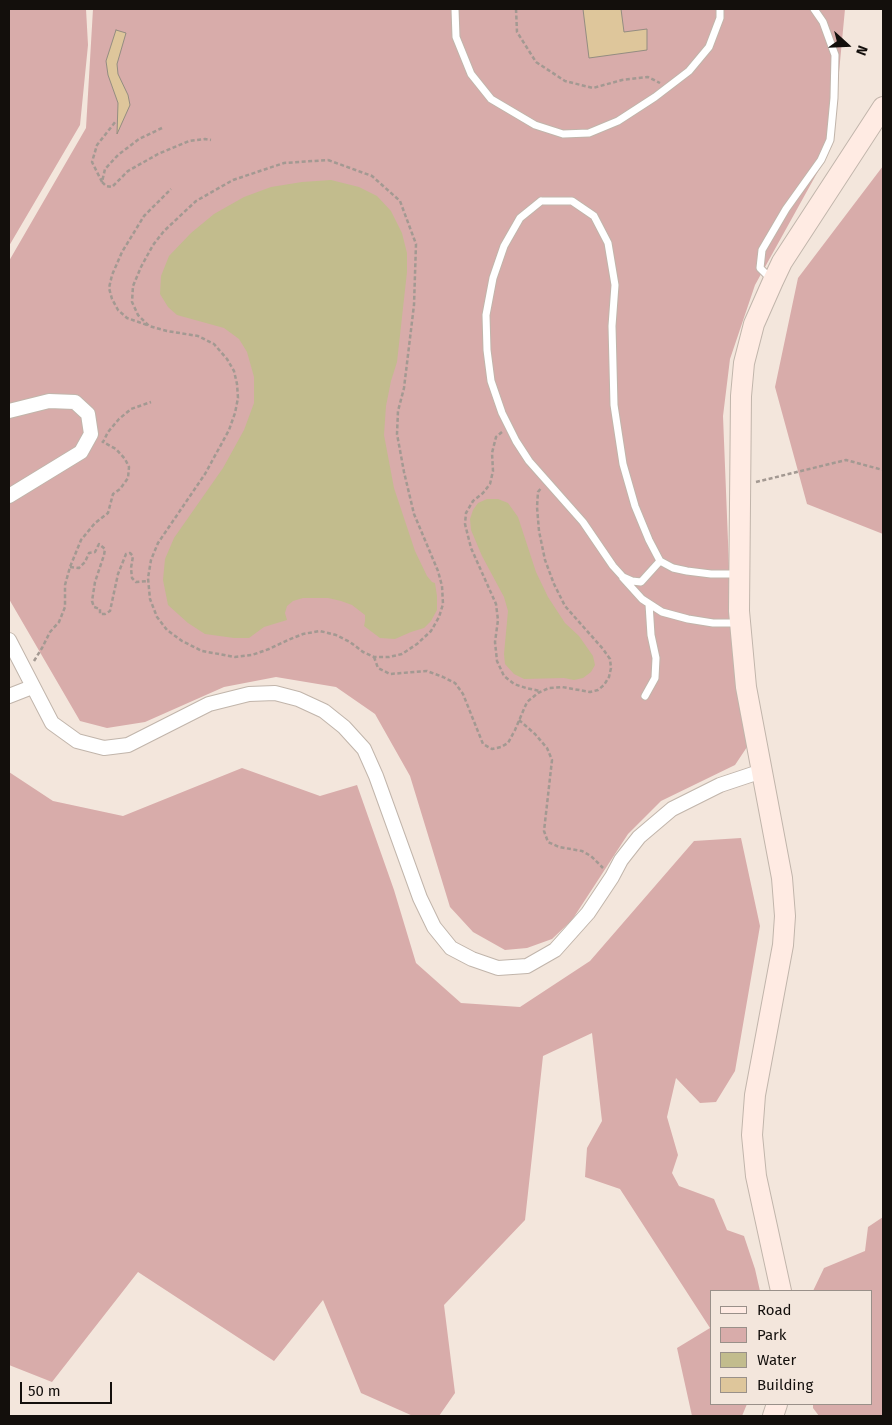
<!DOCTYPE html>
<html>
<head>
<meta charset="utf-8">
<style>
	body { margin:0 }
	#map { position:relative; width:892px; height:1425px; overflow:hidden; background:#f3e6dc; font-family:"Fira Sans",sans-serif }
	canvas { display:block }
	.frame { position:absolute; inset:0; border:10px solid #130f0c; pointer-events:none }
	.legend { position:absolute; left:710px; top:1290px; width:162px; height:115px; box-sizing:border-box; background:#f3e6dc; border:1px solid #999089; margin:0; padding:6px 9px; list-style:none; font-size:15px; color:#130f0c }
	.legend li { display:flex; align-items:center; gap:10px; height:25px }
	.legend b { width:25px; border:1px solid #999089 }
	.north { position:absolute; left:822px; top:20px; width:50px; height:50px; -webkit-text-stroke:4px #f3e6dc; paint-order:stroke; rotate:110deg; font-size:14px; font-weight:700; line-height:20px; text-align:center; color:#130f0c }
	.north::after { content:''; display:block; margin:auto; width:18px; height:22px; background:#130f0c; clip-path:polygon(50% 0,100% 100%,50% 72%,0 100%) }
	.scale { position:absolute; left:20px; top:1382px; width:92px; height:22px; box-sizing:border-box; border:2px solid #130f0c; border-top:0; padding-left:6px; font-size:15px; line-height:18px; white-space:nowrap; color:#130f0c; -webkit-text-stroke:4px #f3e6dc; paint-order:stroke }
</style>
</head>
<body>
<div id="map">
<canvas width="892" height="1425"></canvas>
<div class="frame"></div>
<ul class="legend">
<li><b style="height:6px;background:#ffebe3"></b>Road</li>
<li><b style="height:14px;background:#d8acaa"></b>Park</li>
<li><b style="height:14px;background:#c2bc8d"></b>Water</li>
<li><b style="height:14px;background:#dec69b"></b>Building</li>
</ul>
<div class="north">N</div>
<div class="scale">50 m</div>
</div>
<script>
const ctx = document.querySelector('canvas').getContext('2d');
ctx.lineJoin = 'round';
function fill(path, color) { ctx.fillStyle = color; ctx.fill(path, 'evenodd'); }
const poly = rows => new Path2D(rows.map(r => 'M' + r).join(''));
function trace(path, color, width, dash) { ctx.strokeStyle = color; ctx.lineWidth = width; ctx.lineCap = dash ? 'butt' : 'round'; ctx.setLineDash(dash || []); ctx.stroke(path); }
const green = poly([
	[9,9,86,9,88,45,80,125,9,246],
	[93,9,845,9,832,146,755,285,730,359,723,416,732,642,749,744,735,765,661,801,628,834,572,920,552,939,527,948,505,950,473,932,450,907,410,776,375,714,336,687,276,677,224,687,145,722,107,728,80,721,9,599,9,261,86,128],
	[883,166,883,534,807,504,775,387,798,278],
	[242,768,320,796,357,785,394,890,416,963,461,1003,520,1007,590,961,694,841,741,838,760,926,735,1071,716,1102,700,1103,676,1078,667,1117,678,1155,672,1173,679,1186,714,1199,727,1230,744,1236,755,1269,760,1291,711,1291,711,1404,747,1404,742,1416,692,1416,677,1348,710,1328,620,1189,585,1177,587,1148,602,1121,592,1033,543,1056,525,1220,444,1305,455,1393,439,1416,413,1416,361,1393,323,1300,274,1361,138,1272,52,1382,9,1365,9,772,53,801,123,816],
	[883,1217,883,1416,819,1416,813,1408,813,1404,871,1404,871,1291,813,1291,824,1268,865,1251,868,1227]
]);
const water = poly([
	[331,180,359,187,377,196,391,211,402,233,407,253,407,272,397,362,391,381,386,406,384,435,394,488,415,551,427,576,432,582,435,583,437,596,437,610,431,621,424,628,411,632,395,639,380,638,364,626,365,621,365,615,352,605,341,601,328,598,303,598,293,601,287,606,285,613,287,620,264,627,249,638,234,638,205,634,188,623,168,605,163,580,165,559,174,538,223,468,244,430,254,403,254,377,247,352,239,339,224,328,177,315,168,307,160,294,161,276,169,256,191,233,214,214,244,197,271,187,302,182],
	[487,499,498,499,508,503,518,517,536,572,548,597,565,623,579,636,593,656,595,665,591,672,583,678,574,680,564,678,524,679,514,674,505,664,504,654,508,611,504,597,482,556,471,530,470,519,473,510,478,503]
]);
const building = poly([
	[583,9,621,9,624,32,647,29,647,50,589,58,583,9],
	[116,30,126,33,117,64,118,74,128,95,130,105,117,134,118,103,108,75,106,61,116,30]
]);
const path = poly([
	[516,9,517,32,536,62,565,81,593,88,622,80,648,77,660,83],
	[162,128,139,139,118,155,105,169,102,182,106,186,112,187,128,171,158,154,189,141,205,139,211,140],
	[328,160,372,176,400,201,416,244,414,305,404,388,398,411,397,434,404,472,414,514,438,571,442,586,443,604,439,617,431,631,417,644,402,654,389,657,374,657,363,652,350,642,336,635,320,631,303,634,288,640,269,649,252,655,235,657,202,651,182,641,167,630,157,617,150,599,148,578,151,560,158,543,205,474,229,430,235,413,238,398,237,384,234,371,227,359,214,344,198,336,167,331,149,326,138,315,132,302,133,286,141,267,153,245,164,231,196,201,233,180,284,163,328,160],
	[102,182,92,162,97,145,116,121],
	[147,325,127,318,118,310,112,299,109,288,112,275,122,252,144,216,171,189],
	[502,432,496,437,492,453,493,471,490,484,483,493,473,501,466,513,465,524,471,548,496,604,498,620,495,642,497,661,504,676,514,684,526,688,540,691],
	[102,441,103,442,108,432,119,419,131,409,151,402],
	[756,482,846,460,883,470],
	[70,567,79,568,85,562,89,553,95,552,99,544,105,549,104,555,95,582,92,601,94,607,100,609,100,614,105,614,110,611,118,574,126,554,130,553,133,556,131,568,132,578,136,582,148,581],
	[374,657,378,668,390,674,427,671,443,677,455,683,463,694,483,744,492,749,501,747,508,743,515,730,527,702,538,693,549,688,562,687,590,692,598,690,604,685,609,677,611,668,610,659,603,649,565,606,554,584,545,560,539,531,537,507,538,492,541,488],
	[34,661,42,648,50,632,59,622,65,607,65,585,70,567,81,540,95,523,108,513,113,494,120,489,128,478,129,467,125,459,116,449,103,442],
	[519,720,535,734,547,748,552,760,544,831,548,842,559,847,582,851,591,856,603,868]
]);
const lane = poly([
	[455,9,456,37,471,74,491,99,535,125,563,134,589,133,618,121,655,97,689,71,709,47,720,18,720,9],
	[541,201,572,201,594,216,608,243,615,285,612,326,614,405,623,464,635,506,649,540,660,561,641,582,632,581,623,577,613,566,583,522,529,461,516,441,502,413,491,381,487,350,486,315,493,278,504,246,520,218,541,201],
	[771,279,760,268,762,250,786,209,821,160,830,140,834,98,835,55,823,22,814,9],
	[660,561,673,568,687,571,711,574,738,574],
	[623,578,642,599,662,612,688,619,713,623,738,623],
	[645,696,655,678,656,658,651,635,649,604]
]);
const street = poly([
	[9,411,49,401,75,402,88,414,91,434,81,452,9,496],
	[9,640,52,723,77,741,104,748,128,745,209,704,249,694,275,693,298,699,324,711,344,727,364,749,376,776,420,898,434,927,451,948,472,959,498,968,527,966,555,950,588,913,612,877,621,860,639,837,672,809,720,785,762,771],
	[9,696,32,687]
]);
const secondary = poly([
	[781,1291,756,1176,752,1135,755,1095,783,945,785,916,782,878,746,687,739,611,741,396,744,363,754,324,773,281,782,262,883,107],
	[773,1416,777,1404]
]);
fill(green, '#d8acaa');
fill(water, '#c2bc8d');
fill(building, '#dec69b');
trace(building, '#948d81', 1);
trace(lane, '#c1b5ab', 9);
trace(street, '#c1b5ab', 16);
trace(secondary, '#c1b5ab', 22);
trace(path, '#a39992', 2.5, [4, 2.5]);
trace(lane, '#fff', 7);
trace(street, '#fff', 14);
trace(secondary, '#ffebe3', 20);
</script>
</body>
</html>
